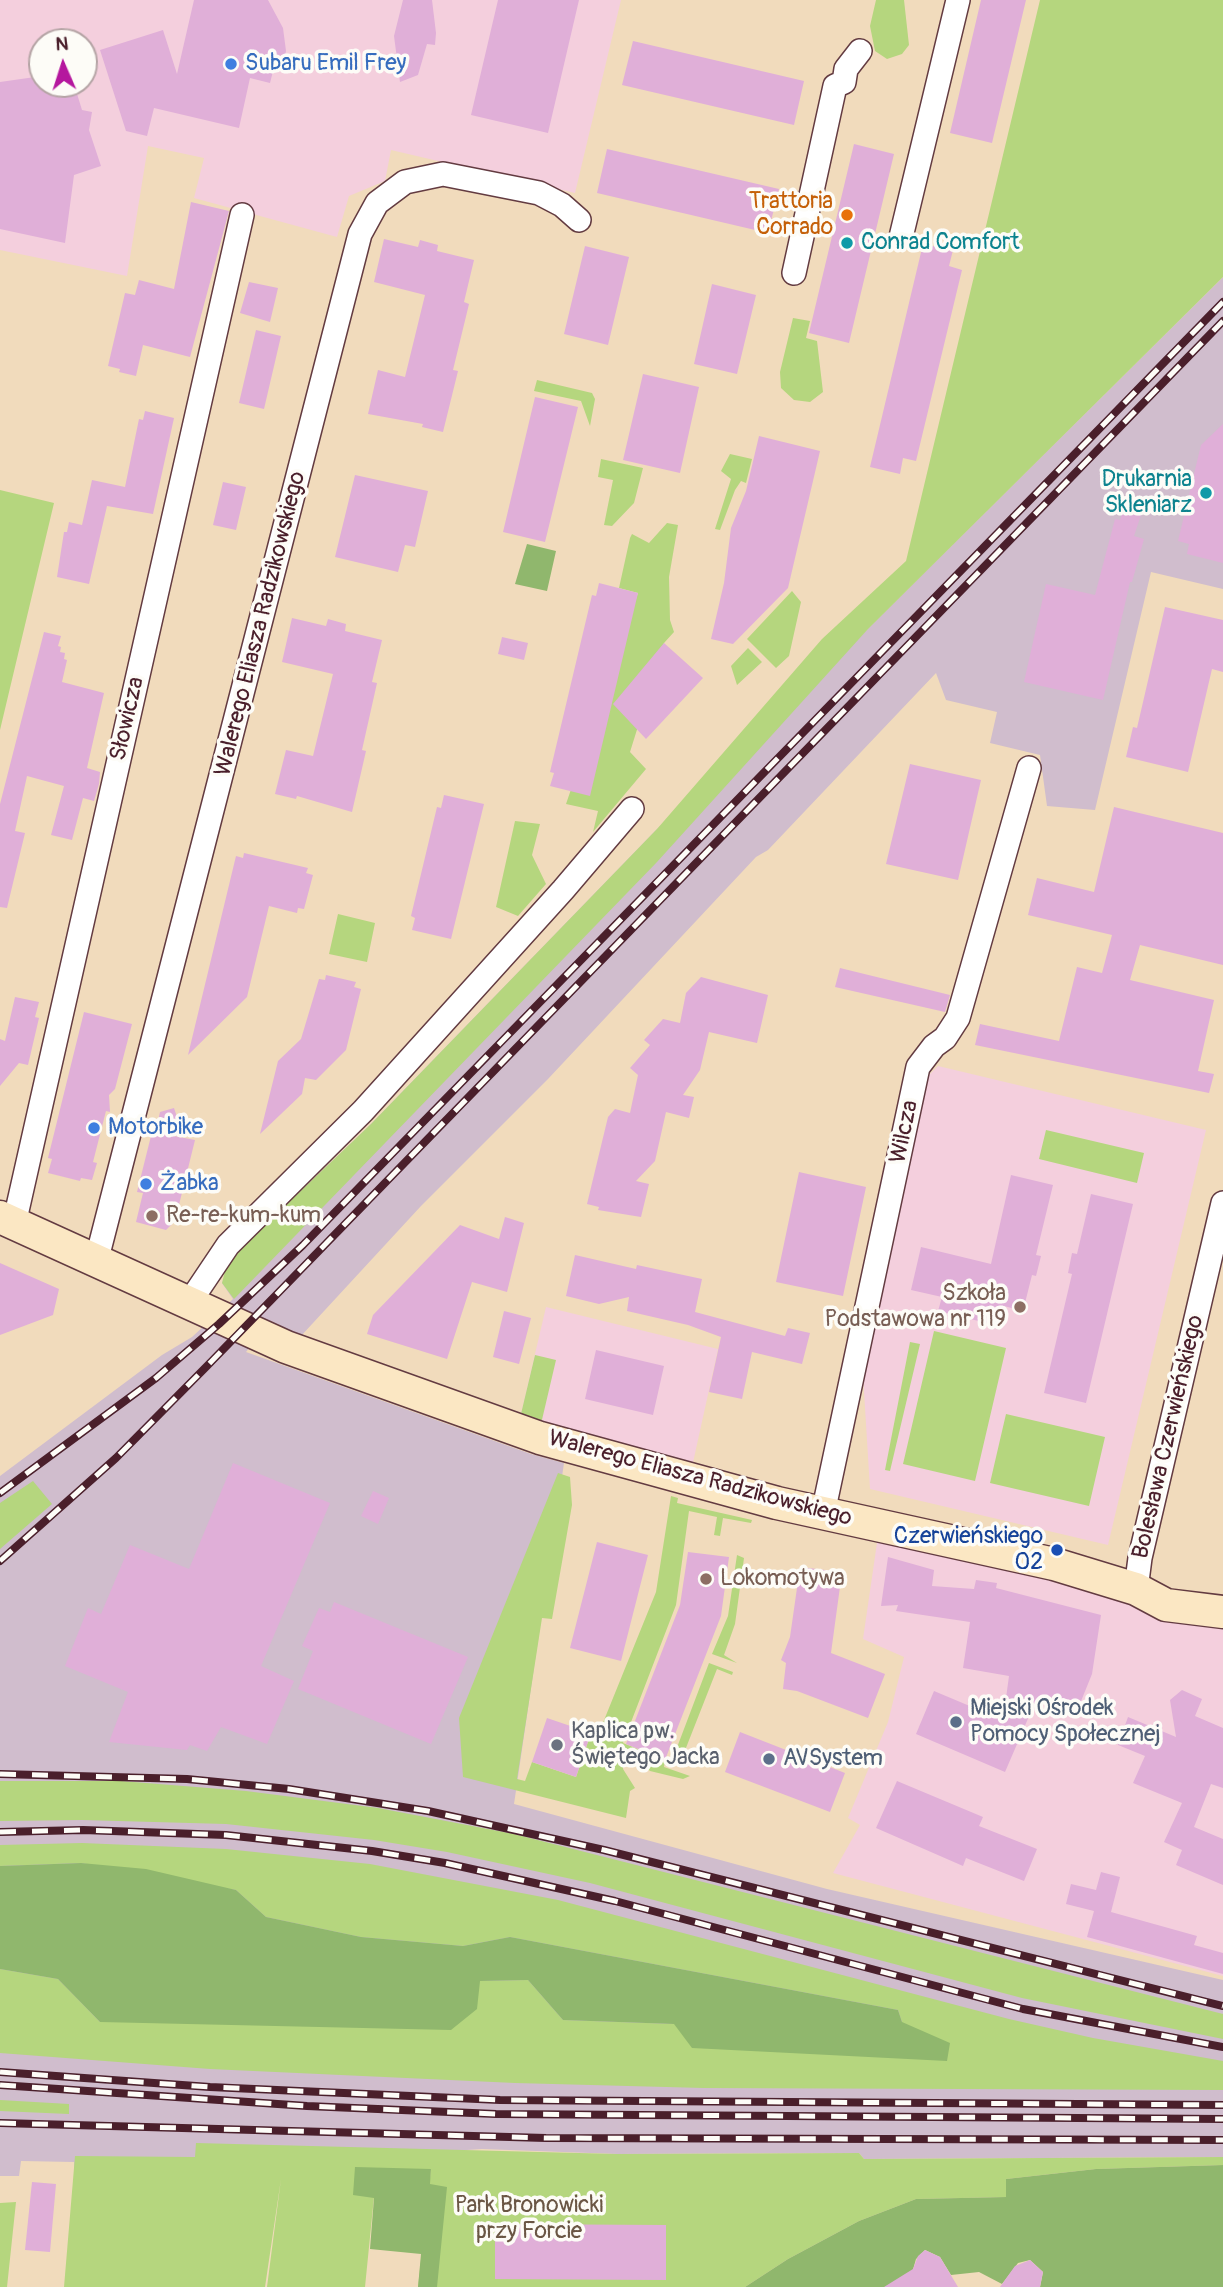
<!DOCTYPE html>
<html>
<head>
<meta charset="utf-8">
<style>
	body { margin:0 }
	#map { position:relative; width:1223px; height:2287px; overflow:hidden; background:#f1dbbc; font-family:Pangolin,sans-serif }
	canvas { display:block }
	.north { position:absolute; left:28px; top:28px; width:70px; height:70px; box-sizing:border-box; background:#fdfcf7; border:2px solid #b5a4a5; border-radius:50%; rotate:357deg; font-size:19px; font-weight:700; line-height:28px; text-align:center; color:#4a1f2b }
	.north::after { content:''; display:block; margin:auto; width:24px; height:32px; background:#b5179e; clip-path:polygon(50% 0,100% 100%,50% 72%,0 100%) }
</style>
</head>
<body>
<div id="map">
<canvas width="1223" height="2287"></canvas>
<div class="north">N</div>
</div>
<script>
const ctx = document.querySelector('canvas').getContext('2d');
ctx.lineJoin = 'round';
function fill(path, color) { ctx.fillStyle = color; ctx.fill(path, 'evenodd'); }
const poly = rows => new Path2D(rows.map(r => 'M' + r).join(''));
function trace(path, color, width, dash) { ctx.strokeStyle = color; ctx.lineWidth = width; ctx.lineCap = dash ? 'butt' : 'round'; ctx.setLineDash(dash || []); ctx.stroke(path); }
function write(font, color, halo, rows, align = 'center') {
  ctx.font = font + ' Pangolin,sans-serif'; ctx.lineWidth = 7; ctx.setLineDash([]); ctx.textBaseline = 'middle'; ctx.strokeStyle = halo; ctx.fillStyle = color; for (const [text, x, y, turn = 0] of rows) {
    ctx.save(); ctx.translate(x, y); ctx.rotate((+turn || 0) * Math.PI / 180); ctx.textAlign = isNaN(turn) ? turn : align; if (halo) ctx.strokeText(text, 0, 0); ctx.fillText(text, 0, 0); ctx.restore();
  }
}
const built = poly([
	[0,0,621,0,575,193,391,150,385,181,349,196,337,237,194,198,204,158,148,146,127,276,0,250],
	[42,42,84,42,84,84,42,84],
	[938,1066,1206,1130,1108,1545,870,1489,863,1375,925,1079],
	[546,1307,718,1349,692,1467,520,1418],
	[878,1536,1223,1621,1223,1976,833,1873,860,1825,848,1818,888,1722,904,1657,863,1639]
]);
const industrial = poly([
	[1223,277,1223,589,1151,572,1095,810,1047,806,1040,755,990,743,997,712,946,700,936,673,768,850,756,857,548,1079,421,1206,301,1336,271,1321,246,1352,531,1454,564,1463,514,1804,827,1889,1223,1980,1223,2157,864,2159,859,2153,617,2154,482,2149,74,2176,74,2162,21,2161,19,2176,0,2176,0,1476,162,1355,192,1337,233,1299,222,1283,246,1243,371,1124,657,829,809,687]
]);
const green = poly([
	[876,0,904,0,909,45,902,54,887,59,875,51,870,26],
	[1040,0,1223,0,1223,277,868,629,657,862,234,1299,222,1283,226,1267,246,1243,371,1124,657,829,822,639,906,561],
	[793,318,810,321,806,338,817,341,823,392,810,402,794,400,781,388,780,372],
	[537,380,592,393,595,399,590,426,581,401,534,391],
	[730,454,752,459,746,483,741,481,735,490,720,530,715,529,731,479,721,471],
	[601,459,643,468,634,503,612,526,604,525,613,480,598,477],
	[0,490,54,503,0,730],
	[667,523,678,525,669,577,670,620,674,632,664,643,630,752,646,769,593,832,598,811,566,804,638,593,619,588,630,538,632,534,649,543],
	[792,591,801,602,789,656,776,668,747,639],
	[748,648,762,662,737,685,731,666],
	[515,821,540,824,532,855,546,884,518,916,496,907],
	[338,914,375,923,367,962,329,954],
	[1046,1130,1144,1153,1137,1183,1039,1159],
	[934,1331,1006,1348,975,1481,903,1464],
	[910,1342,920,1344,890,1471,885,1470],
	[535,1355,556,1360,541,1424,520,1418],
	[1006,1414,1105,1437,1089,1506,990,1483],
	[558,1473,570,1477,572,1505,552,1619,542,1618,517,1779,525,1781,532,1762,576,1777,591,1733,598,1735,656,1592,671,1496,678,1498,677,1503,752,1520,751,1523,723,1518,720,1536,714,1535,717,1517,689,1511,676,1605,623,1743,665,1760,664,1767,690,1776,683,1779,650,1771,644,1765,644,1757,624,1750,623,1769,635,1788,630,1791,626,1818,463,1777,459,1718],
	[33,1481,52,1504,0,1549,0,1503],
	[737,1555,744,1558,735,1624,724,1655,737,1663,712,1654,728,1616],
	[709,1663,733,1672,732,1675,717,1669,682,1758,697,1765,696,1767,673,1758],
	[0,1781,121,1781,246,1791,378,1808,514,1834,1223,2014,1223,2039,1022,1998,590,1883,447,1852,374,1840,226,1824,82,1820,0,1821],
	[82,1843,226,1849,370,1864,558,1900,1009,2019,1093,2038,1223,2061,1223,2090,704,2088,515,2083,210,2069,0,2053,0,1969,58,1979,100,2022,480,1981,528,1980,563,2020,674,2024,902,2022,898,2010,510,1937,463,1946,361,1937,266,1917,236,1890,81,1863,0,1866,0,1845],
	[0,2100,69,2104,69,2114,0,2111],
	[196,2143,617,2154,859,2153,864,2159,1223,2157,1223,2165,1096,2169,1006,2179,1006,2197,916,2199,859,2221,788,2259,745,2287,418,2287,431,2169,374,2197,365,2287,267,2287,281,2179,265,2287,64,2287,75,2156,195,2157],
	[16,2202,7,2287,0,2287,0,2203]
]);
const forest = poly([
	[527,544,556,551,547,591,515,584],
	[81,1863,146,1869,236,1890,266,1917,361,1937,463,1946,510,1937,898,2010,902,2022,950,2043,947,2061,692,2048,674,2024,563,2020,528,1980,480,1981,477,2009,451,2030,100,2022,58,1979,0,1969,0,1866],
	[1223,2165,1223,2287,1040,2287,1043,2272,1030,2260,1018,2263,1002,2284,979,2272,951,2275,940,2257,925,2250,916,2259,908,2287,745,2287,788,2259,859,2221,916,2199,1006,2197,1006,2179,1096,2169],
	[355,2167,431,2169,430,2184,447,2187,437,2287,418,2287,421,2254,370,2249,374,2198,353,2195]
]);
const building = poly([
	[194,0,268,0,283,28,286,51,283,65,275,63,270,83,250,78,239,128,154,108,147,136,126,131,100,50,163,30,177,74],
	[403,0,432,0,436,33,435,45,427,44,418,75,400,82,394,36],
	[498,0,579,0,548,133,471,115],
	[981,0,1026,0,992,143,950,133],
	[633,41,804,81,794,125,622,85],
	[42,76,42,84,74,84,82,110,92,112,89,130,101,166,74,175,65,243,0,229,0,82],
	[854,144,894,154,849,343,809,333],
	[607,149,779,189,768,233,597,193],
	[191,202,229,211,190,357,143,345,136,376,119,372,120,369,108,366,125,293,135,295,139,280,174,289],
	[384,239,418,247,420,240,438,245,437,251,474,260,464,302,469,304,453,370,458,371,443,432,422,427,423,424,368,414,378,370,405,377,425,295,374,282],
	[923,244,953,250,949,266,962,270,916,461,903,458,900,474,870,467],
	[585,246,629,257,608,345,564,334],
	[249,282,278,288,270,322,240,313],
	[712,284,756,295,737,374,694,364],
	[256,330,281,336,264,409,239,403],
	[643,374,699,387,680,473,623,460],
	[535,397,578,407,545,542,503,532],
	[145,411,174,418,153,514,107,506,89,584,57,577,64,532,67,532,69,522,82,525,92,480,125,487,139,419,143,420],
	[1223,424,1223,563,1187,554,1189,544,1178,541,1201,445],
	[759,436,820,451,788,588,733,644,711,639,724,583,731,528,746,491],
	[355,475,428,491,415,547,405,545,398,572,335,557],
	[223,482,246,487,236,530,213,525],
	[1123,510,1141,515,1134,536,1144,539,1132,582,1130,582,1103,700,1024,682,1046,584,1095,595,1115,519,1120,520],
	[599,583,638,593,590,796,550,786,554,773,550,772,592,595,596,596],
	[1165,607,1223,620,1223,672,1212,669,1188,772,1126,757,1133,727,1137,728],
	[292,618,326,626,328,619,346,624,345,631,382,640,372,682,377,683,362,750,366,751,352,812,297,796,296,799,275,794,286,750,313,756,333,674,282,662],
	[44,632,61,636,58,646,61,647,60,652,65,653,64,659,67,660,62,682,104,693,87,768,100,772,99,784,94,801,83,798,72,840,51,835,64,786,27,776,15,831,25,833,7,908,0,907,0,804],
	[502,637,528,643,524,660,498,654],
	[664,643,703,678,646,739,613,704],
	[910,764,981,780,958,880,886,864],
	[444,795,484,804,451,939,412,930,415,918,411,916,437,807,441,808],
	[1114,807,1223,833,1223,965,1140,945,1130,980,1214,1000,1198,1071,1214,1074,1209,1093,975,1045,980,1024,1059,1041,1077,967,1102,973,1112,935,1028,915,1037,878,1094,892],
	[244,853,308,868,306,873,313,875,304,909,298,908,297,913,269,906,247,997,188,1055,236,856,243,858],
	[840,968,950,995,945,1012,835,987],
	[326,975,356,982,354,987,361,989,346,1050,316,1080,305,1078,302,1094,260,1134,278,1061,301,1039,319,979,325,980],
	[701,977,768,995,757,1043,709,1032,700,1070,683,1095,694,1097,689,1118,666,1112,655,1161,636,1181,649,1184,641,1217,598,1210,599,1207,587,1204,608,1117,615,1109,630,1113,638,1075,630,1068,650,1045,644,1040,663,1019,680,1023,686,993],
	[15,997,39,1002,35,1017,39,1018,28,1065,19,1063,0,1086,0,1039,5,1041],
	[84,1012,132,1024,115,1089,109,1095,110,1112,106,1111,93,1162,97,1163,92,1180,81,1178,80,1181,48,1173,52,1159,48,1158],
	[174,1108,178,1120,174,1136,195,1140,175,1221,166,1230,136,1222,143,1193,137,1192,155,1120,158,1121,160,1112],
	[799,1172,866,1187,843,1296,776,1282],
	[1011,1175,1053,1185,1036,1255,1041,1256,1036,1276,1032,1275,1023,1311,1004,1306,999,1326,938,1311,942,1297,911,1290,921,1247,991,1264],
	[1091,1194,1133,1204,1086,1403,1044,1393,1072,1274,1068,1273,1072,1253,1077,1254],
	[505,1217,524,1223,507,1292,472,1282,447,1359,367,1334,373,1315,460,1225,499,1239],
	[575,1255,636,1269,637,1265,702,1279,695,1312,785,1336,788,1328,810,1333,802,1364,752,1352,742,1399,709,1392,721,1337,688,1325,627,1311,629,1297,599,1304,566,1296],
	[0,1263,59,1289,53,1315,0,1335],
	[504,1311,531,1318,519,1364,493,1357],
	[596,1350,664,1366,653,1415,585,1399],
	[233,1463,330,1503,261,1666,294,1681,267,1744,221,1727,207,1751,190,1745,187,1750,109,1742,128,1692,65,1666,88,1608,101,1614,130,1545,189,1569],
	[373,1491,389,1498,378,1524,361,1516],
	[597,1542,648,1555,621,1661,570,1648],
	[688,1552,729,1557,721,1616,665,1760,626,1744,680,1605],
	[888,1557,934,1570,932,1586,974,1589,976,1580,997,1583,996,1588,1101,1615,1092,1674,1075,1716,1036,1700,1005,1772,916,1734,934,1691,1003,1720,1009,1676,963,1668,970,1622,896,1611,898,1605,881,1606],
	[800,1567,842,1572,831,1653,885,1674,868,1718,797,1691,783,1689,786,1663,781,1660,790,1637],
	[334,1602,468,1657,431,1744,298,1689,313,1651,302,1646,319,1608,330,1612],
	[1182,1690,1202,1699,1195,1716,1223,1728,1223,1788,1211,1784,1194,1827,1223,1839,1223,1885,1176,1865,1182,1850,1164,1842,1182,1803,1133,1783,1145,1756,1118,1745,1128,1717,1176,1737,1170,1700],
	[547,1718,591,1733,576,1777,532,1762],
	[740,1732,845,1773,830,1812,725,1772],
	[897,1781,983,1817,979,1826,1037,1849,1024,1881,966,1858,963,1866,876,1828],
	[1101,1872,1120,1877,1111,1912,1197,1936,1194,1945,1223,1953,1223,1974,1087,1937,1094,1911,1066,1904,1071,1884,1096,1890],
	[32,2182,56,2184,50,2252,25,2250],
	[495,2224,666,2225,666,2280,495,2279],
	[925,2250,940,2257,958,2287,884,2287,913,2269,918,2256],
	[1030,2260,1043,2272,1040,2287,1000,2287,1015,2266]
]);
const street = poly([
	[901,237,958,0],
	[794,273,835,86,844,82,846,69,860,51],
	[14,1224,242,215],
	[96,1262,360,234,377,203,405,182,443,174,539,193,562,205,579,220],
	[189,1303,228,1245,363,1111,563,890,632,809],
	[823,1513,918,1067,934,1046,945,1038,958,1018,1029,768],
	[1136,1589,1140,1558,1223,1203]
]);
const secondary = poly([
	[0,1217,286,1347,540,1438,777,1503,1054,1564,1136,1589,1166,1605,1223,1612]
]);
const rail = poly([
	[0,1493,156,1378,219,1324,303,1245,1223,302],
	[0,1561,116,1458,207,1366,1223,321],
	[0,1774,187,1779,289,1789,428,1811,604,1850,1223,2006],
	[0,1832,83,1830,226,1835,372,1851,445,1863,615,1901,1023,2009,1223,2047],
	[0,2072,210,2087,500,2100,1223,2105],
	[0,2085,307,2106,496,2114,1223,2119],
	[0,2123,546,2138,1223,2140]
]);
const markers = [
	[231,64,7,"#3f7fe0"],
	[847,215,7,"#e8710a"],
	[847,243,7,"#0f9aa8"],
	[1206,493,7,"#0f9aa8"],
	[94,1128,7,"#3f7fe0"],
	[146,1184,7,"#3f7fe0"],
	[152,1216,7,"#8d6e63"],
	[1020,1307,7,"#8d6e63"],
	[1057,1550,7,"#1a4fb4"],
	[706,1579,7,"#8d6e63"],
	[956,1722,7,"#5c6f8a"],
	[557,1745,7,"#6b7280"],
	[769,1759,7,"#5c6f8a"]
];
const shopNames = [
	["Subaru Emil Frey",245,64],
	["Motorbike",108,1128],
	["Żabka",160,1184]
];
const foodNames = [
	["Trattoria",833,202],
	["Corrado",833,228]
];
const cultureNames = [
	["Conrad Comfort",861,243],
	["Drukarnia",1192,480,"right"],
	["Skleniarz",1192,506,"right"]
];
const streetNames = [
	["Walerego Eliasza Radzikowskiego",261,624,-76],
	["Słowicza",128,719,-77],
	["Wilcza",905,1132,-78],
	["Bolesława Czerwieńskiego",1169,1437,-77],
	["Walerego Eliasza Radzikowskiego",700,1479,15]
];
const educationNames = [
	["Re-re-kum-kum",166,1216],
	["Szkoła",1006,1294,"right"],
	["Podstawowa nr 119",1006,1320,"right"],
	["Lokomotywa",720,1579]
];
const transitNames = [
	["Czerwieńskiego",1043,1537],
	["02",1043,1563]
];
const serviceNames = [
	["Miejski Ośrodek",970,1709],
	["Pomocy Społecznej",970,1735],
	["AVSystem",783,1759]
];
const worshipNames = [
	["Kaplica pw.",571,1732],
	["Świętego Jacka",571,1758]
];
const parkNames = [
	["Park Bronowicki",529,2206],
	["przy Forcie",529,2232]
];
fill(built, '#f4cfdd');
fill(industrial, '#d0bdcd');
fill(green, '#b5d67e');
fill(forest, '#90b76d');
fill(building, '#e0afd8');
trace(street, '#633b41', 26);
trace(secondary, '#633b41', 35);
trace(street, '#fff', 23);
trace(secondary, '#fbe7c3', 32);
trace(rail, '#4a1f2b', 8);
trace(rail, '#fdfcf7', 5, [16]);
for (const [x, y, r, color] of markers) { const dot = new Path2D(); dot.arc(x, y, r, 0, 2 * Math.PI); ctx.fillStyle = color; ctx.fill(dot); trace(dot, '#fdfcf7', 2.5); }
write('23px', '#366cbe', '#fdfcf7', shopNames, 'left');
write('23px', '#c56008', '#fdfcf7', foodNames, 'right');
write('23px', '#0d838f', '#fdfcf7', cultureNames, 'left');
write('23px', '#4a1f2b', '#fdfcf7', streetNames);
write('23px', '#785e54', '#fdfcf7', educationNames, 'left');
write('23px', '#164399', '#fdfcf7', transitNames, 'right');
write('23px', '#4e5e75', '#fdfcf7', serviceNames, 'left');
write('23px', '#5b616d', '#fdfcf7', worshipNames, 'left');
write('23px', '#6a5644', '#fdfcf7', parkNames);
</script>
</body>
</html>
